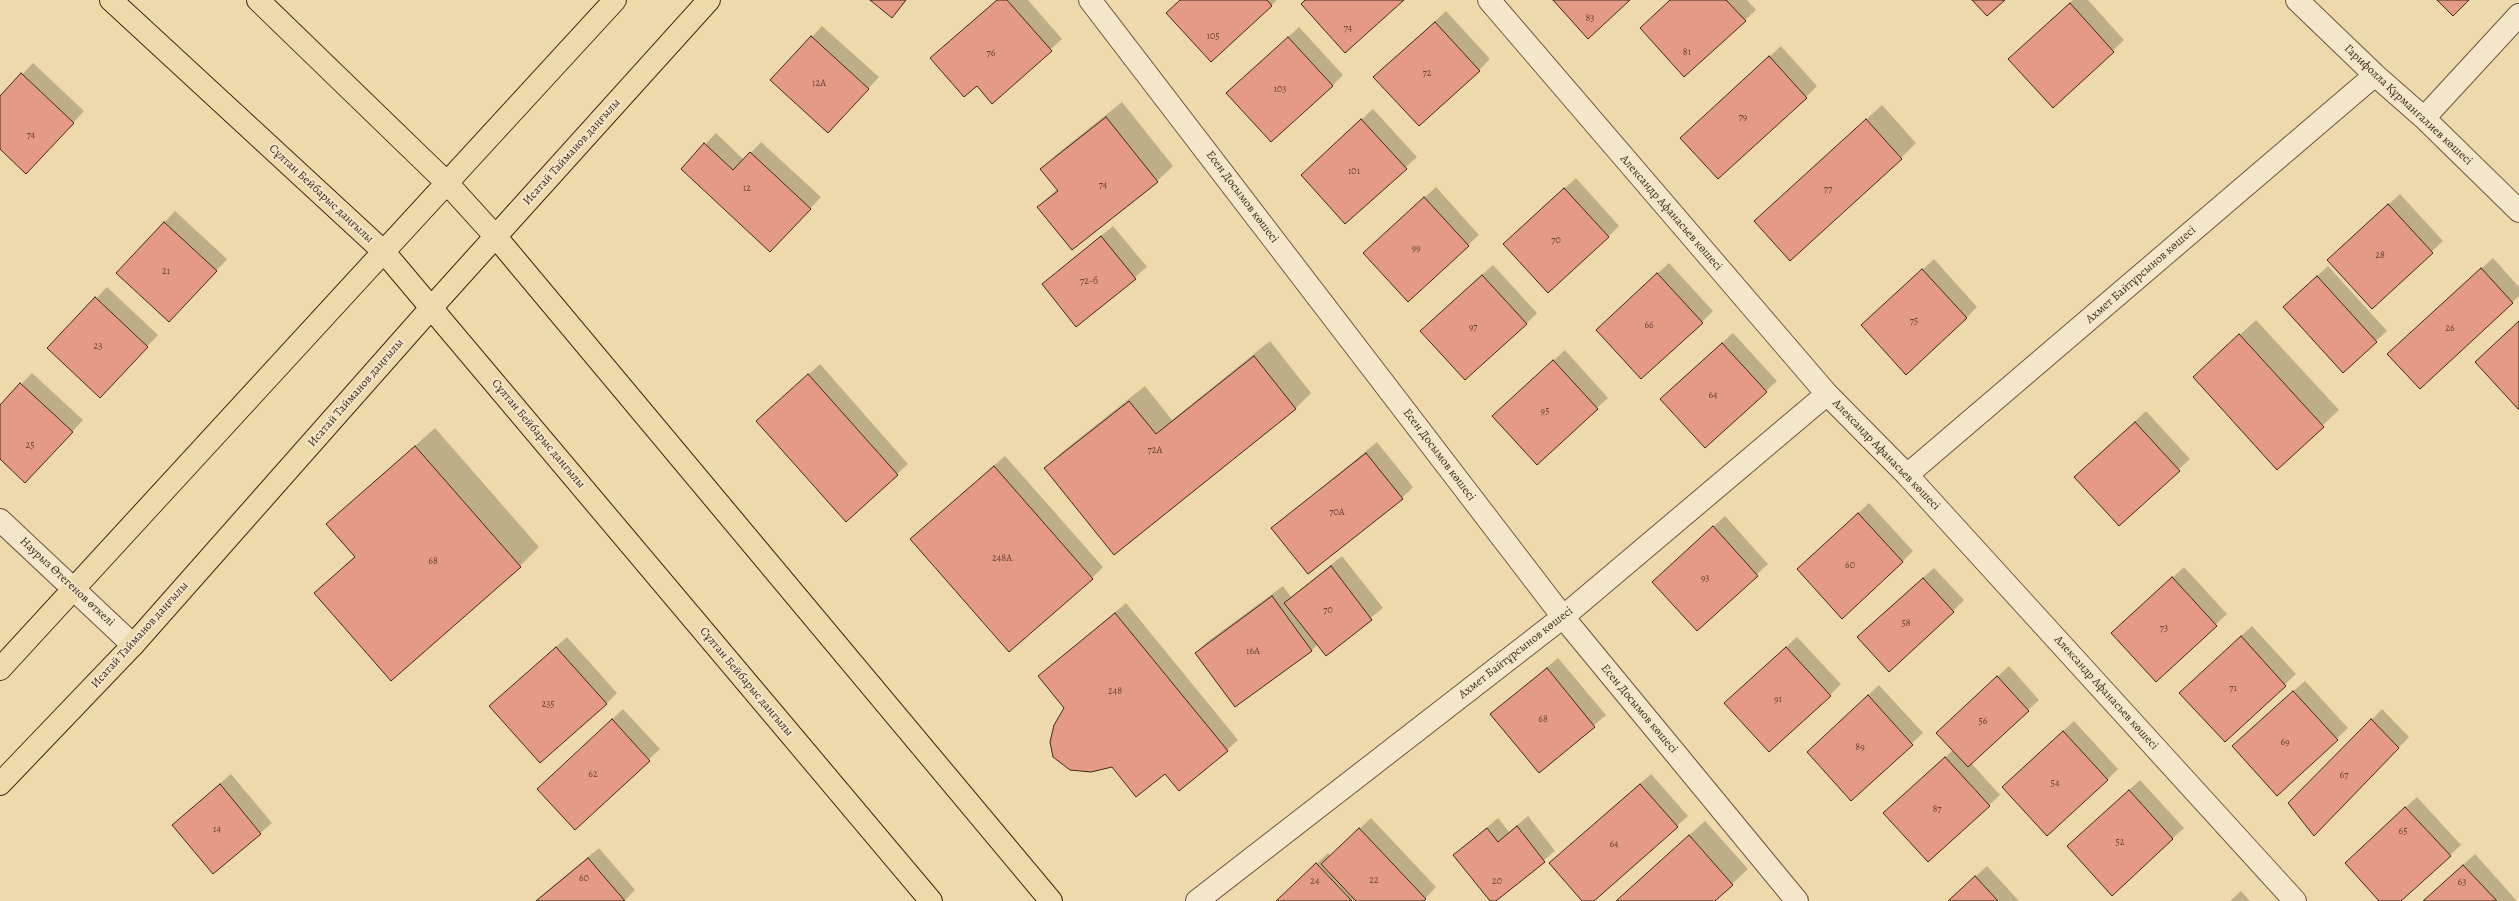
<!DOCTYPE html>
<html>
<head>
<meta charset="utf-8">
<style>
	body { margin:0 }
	canvas { display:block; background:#eed9aa }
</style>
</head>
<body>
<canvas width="2519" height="901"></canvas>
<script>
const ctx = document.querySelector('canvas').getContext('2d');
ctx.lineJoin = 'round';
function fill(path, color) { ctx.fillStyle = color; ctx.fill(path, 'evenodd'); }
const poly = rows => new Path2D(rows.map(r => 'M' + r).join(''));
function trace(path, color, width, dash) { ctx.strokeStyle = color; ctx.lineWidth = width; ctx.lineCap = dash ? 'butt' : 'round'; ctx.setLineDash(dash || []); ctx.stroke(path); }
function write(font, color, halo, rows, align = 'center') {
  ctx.font = font + ' Alegreya,serif'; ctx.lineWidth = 4; ctx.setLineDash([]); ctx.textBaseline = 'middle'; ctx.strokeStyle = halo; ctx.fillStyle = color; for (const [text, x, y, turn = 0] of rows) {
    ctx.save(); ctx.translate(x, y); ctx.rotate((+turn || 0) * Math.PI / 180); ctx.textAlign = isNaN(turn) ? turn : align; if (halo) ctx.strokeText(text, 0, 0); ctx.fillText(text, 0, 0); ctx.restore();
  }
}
const shadow = poly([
	[997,0,1028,0,1062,39,992,102,943,48],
	[1180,0,1277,0,1211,61,1167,13],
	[1670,0,1747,0,1756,10,1745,20,1641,28],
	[2073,0,2088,0,2124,40,2053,107,2009,59],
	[1446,11,1490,59,1479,70,1386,66],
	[822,26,879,77,838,121,772,80],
	[1299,27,1343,75,1332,86,1239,83],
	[1781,46,1817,86,1806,97,1681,138],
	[33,63,84,111,37,162,0,148,0,98],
	[1122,102,1173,166,1157,181,1072,249,1038,207,1057,189,1042,169,1057,154],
	[1882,105,1916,143,1901,158,1755,221],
	[1373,109,1417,157,1345,223,1313,164],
	[716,133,744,160,761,142,821,197,781,240,682,169],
	[1576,178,1619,226,1608,237,1515,233],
	[1436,187,1479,235,1468,245,1364,253],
	[2400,194,2443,241,2372,308,2339,249],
	[175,211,227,259,180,310,117,273],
	[1113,226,1147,267,1077,326,1043,284],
	[2493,258,2519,287,2519,296,2420,387,2400,343],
	[1934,259,1977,307,1966,318,1873,315],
	[1669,263,1713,311,1702,322,1608,319],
	[1493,265,1537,313,1526,324,1432,320],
	[2328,266,2387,331,2343,371,2295,296],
	[107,287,158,335,111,385,49,348],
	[2256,320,2339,410,2277,468,2210,362],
	[1733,333,1777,381,1766,391,1672,388],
	[1270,341,1311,393,1296,408,1114,554,1046,469,1061,453,1145,386,1172,420],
	[1565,350,1608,398,1597,408,1493,416],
	[820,364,908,464,846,520,757,421],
	[32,373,83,420,36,471,0,458,0,406],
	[2146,411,2190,459,2119,525,2075,477],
	[435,428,539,547,520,566,315,593,355,556,327,524],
	[1377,442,1413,487,1402,498,1273,528],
	[1005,456,1103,567,1092,578,923,528],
	[1869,503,1913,551,1902,562,1809,559],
	[1725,516,1768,564,1697,630,1664,572],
	[1342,556,1383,608,1326,654,1318,644,1311,651,1196,653,1207,642,1283,586,1291,597],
	[2184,567,2227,614,2156,680,2123,622],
	[1934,568,1964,600,1953,611,1869,626],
	[1126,603,1238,740,1227,750,1165,772,1112,766,1039,676],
	[2252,626,2296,674,2225,741,2192,682],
	[567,637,617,693,606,704,502,695],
	[1797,637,1841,684,1830,695,1737,692],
	[1558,658,1606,715,1539,772,1491,714],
	[2009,666,2039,700,1971,763,2000,795,1989,805,1896,802,1953,750,1948,722],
	[2305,681,2348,728,2277,794,2244,735],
	[1879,685,1923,733,1851,799,1808,752],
	[623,709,660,749,575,829,538,789],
	[2382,709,2409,737,2325,824,2290,803],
	[2074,721,2118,769,2107,780,2014,776],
	[231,774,272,823,213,873,173,825],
	[1651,774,1688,816,1593,901,1583,901,1561,853],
	[2140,780,2184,828,2112,894,2079,836],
	[2417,797,2461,845,2400,901,2381,901,2357,852],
	[1528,816,1555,851,1494,901,1491,901,1454,855,1498,818,1509,832],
	[1371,818,1436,887,1423,901,1277,901,1328,853,1330,856,1333,854],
	[1705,821,1748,869,1714,901,1616,901],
	[599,848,635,890,624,901,535,901],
	[2475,854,2517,901,2424,901],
	[1987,866,2019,901,1948,901],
	[2241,891,2250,901,2230,901]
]);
const building = poly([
	[870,0,906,0,892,18,870,0],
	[997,0,1007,0,1052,51,992,104,977,86,964,97,930,58,997,0],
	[1180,0,1267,0,1272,6,1211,62,1166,13,1180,0],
	[1305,0,1404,0,1345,53,1301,4,1305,0],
	[1553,0,1630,0,1588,39,1553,0],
	[1670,0,1726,0,1746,21,1684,77,1640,28,1670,0],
	[1972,0,2005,0,1987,16,1972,0],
	[2437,0,2469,0,2453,16,2437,0],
	[2070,3,2114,52,2053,108,2008,59,2070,3],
	[1435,22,1480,71,1419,126,1373,77,1435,22],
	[811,36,869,89,828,133,770,80,811,36],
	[1288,37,1333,86,1271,142,1226,93,1288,37],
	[1769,56,1807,98,1718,179,1680,138,1769,56],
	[21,73,74,123,26,174,0,149,0,96,21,73],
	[1106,117,1158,182,1072,250,1037,207,1058,191,1040,169,1106,117],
	[1361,119,1407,169,1345,224,1301,175,1361,119],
	[1866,119,1902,159,1790,261,1754,221,1866,119],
	[704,143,733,170,750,152,811,209,770,252,681,169,704,143],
	[1564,188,1609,237,1548,293,1503,244,1564,188],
	[1424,197,1469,246,1408,302,1363,253,1424,197],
	[2388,204,2433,253,2372,309,2327,260,2388,204],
	[164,222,217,271,169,322,116,273,164,222],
	[1101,236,1136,279,1076,327,1042,284,1101,236],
	[2481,268,2513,303,2420,389,2387,354,2481,268],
	[1922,269,1967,318,1906,375,1861,325,1922,269],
	[1657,273,1703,323,1641,379,1596,330,1657,273],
	[1482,275,1527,324,1465,380,1420,331,1482,275],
	[2317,276,2377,342,2343,373,2283,307,2317,276],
	[95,297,148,347,100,398,47,348,95,297],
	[2519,321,2519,410,2475,362,2519,321],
	[2239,334,2324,427,2277,470,2193,377,2239,334],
	[1722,343,1767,392,1705,448,1660,399,1722,343],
	[1254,356,1296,409,1114,555,1044,468,1129,401,1156,434,1254,356],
	[1553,360,1598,409,1537,465,1492,416,1553,360],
	[808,374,898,475,846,522,756,421,808,374],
	[20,383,73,432,25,483,0,459,0,405,20,383],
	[2135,422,2180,471,2119,526,2074,477,2135,422],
	[415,446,521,567,391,681,314,593,355,557,326,524,415,446],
	[1366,453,1403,499,1308,574,1271,528,1366,453],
	[994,466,1093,579,1009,652,910,539,994,466],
	[1858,513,1903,562,1842,619,1797,569,1858,513],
	[1713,526,1758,576,1697,631,1652,582,1713,526],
	[1331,566,1372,620,1326,656,1284,603,1331,566],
	[2172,577,2217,626,2156,682,2111,633,2172,577],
	[1923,578,1954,612,1889,672,1857,637,1923,578],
	[1272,596,1312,651,1235,707,1195,653,1272,596],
	[1115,613,1228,751,1179,791,1165,774,1136,797,1112,767,1091,772,1070,770,1053,757,1050,742,1054,725,1064,708,1038,676,1115,613],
	[2241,636,2286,686,2225,742,2179,693,2241,636],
	[556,647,607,704,540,763,489,706,556,647],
	[1786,647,1831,696,1769,752,1724,703,1786,647],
	[1547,668,1595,727,1539,773,1490,714,1547,668],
	[1997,676,2029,711,1968,767,1936,733,1997,676],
	[2293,691,2338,740,2277,796,2232,746,2293,691],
	[1868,695,1913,745,1851,801,1807,752,1868,695],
	[612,719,650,761,575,830,537,789,612,719],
	[2371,719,2399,748,2314,836,2288,803,2371,719],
	[2063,731,2108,780,2047,836,2002,787,2063,731],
	[1945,757,1990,806,1928,862,1883,813,1945,757],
	[220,784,261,834,213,874,172,825,220,784],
	[1640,784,1678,827,1594,901,1582,901,1549,863,1640,784],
	[2129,790,2173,839,2112,896,2067,846,2129,790],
	[2405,807,2451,856,2401,901,2379,901,2345,863,2405,807],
	[1517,826,1545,862,1496,901,1490,901,1453,855,1487,828,1498,842,1517,826],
	[1359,828,1426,899,1424,901,1356,901,1321,864,1359,828],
	[1689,835,1733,885,1715,901,1616,901,1689,835],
	[588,858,625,901,536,901,588,858],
	[1316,863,1352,901,1276,901,1316,863],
	[2463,865,2497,901,2423,901,2463,865],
	[1975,876,1998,901,1948,901,1975,876]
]);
const minor = poly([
	[1090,0,1563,617,1797,901],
	[1489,0,1827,394,1907,475,2295,901],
	[2297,0,2375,75,2424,118,2519,211],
	[2424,118,2519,15],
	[1907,475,2375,75],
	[0,520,133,645],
	[1197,901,1563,617,1827,394]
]);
const major = poly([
	[111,0,384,252,931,901],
	[258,0,447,183,496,237,1051,901],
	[0,669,615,0],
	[0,784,133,645,431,308,709,0]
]);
const numberNames = [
	["83",1590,19],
	["74",1348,29],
	["105",1213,37],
	["81",1687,53],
	["76",991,54],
	["72",1427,74],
	["12А",819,84],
	["103",1280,90],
	["79",1743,118],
	["74",31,136],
	["101",1354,172],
	["74",1103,186],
	["12",747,189],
	["77",1828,190],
	["70",1556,241],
	["99",1416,249],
	["28",2380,256],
	["21",166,272],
	["72-б",1089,282],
	["75",1914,322],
	["66",1649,326],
	["97",1473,328],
	["26",2450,329],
	["23",98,347],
	["64",1713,396],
	["95",1545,412],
	["25",30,446],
	["72А",1155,451],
	["70А",1337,513],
	["248А",1002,559],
	["68",433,562],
	["60",1850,566],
	["93",1705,579],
	["70",1328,611],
	["58",1906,624],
	["73",2164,629],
	["16А",1253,652],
	["71",2233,689],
	["248",1115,692],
	["91",1778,700],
	["235",548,705],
	["68",1543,720],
	["56",1983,722],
	["69",2285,743],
	["89",1860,748],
	["62",593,775],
	["67",2344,776],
	["54",2055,784],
	["87",1937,810],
	["14",217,830],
	["65",2403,832],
	["52",2120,843],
	["64",1614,845],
	["60",584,879],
	["22",1374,881],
	["24",1315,882],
	["20",1497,882],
	["63",2462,883]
];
const streetNames = [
	["Гарифолла Құрманғалиев көшесі",2408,105,43],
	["Исатай Тайманов даңғылы",572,152,-48],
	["Сұлтан Бейбарыс даңғылы",321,194,43],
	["Есен Досымов көшесі",1242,197,53],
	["Александр Афанасьев көшесі",1671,213,49],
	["Ахмет Байтұрсынов көшесі",2141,275,-41],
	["Исатай Тайманов даңғылы",356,393,-49],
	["Сұлтан Бейбарыс даңғылы",538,434,50],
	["Есен Досымов көшесі",1439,455,53],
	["Александр Афанасьев көшесі",1886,455,46],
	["Наурыз Өтегенов өткелі",67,582,43],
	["Исатай Тайманов даңғылы",140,635,-48],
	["Ахмет Байтұрсынов көшесі",1516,653,-38],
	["Сұлтан Бейбарыс даңғылы",746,682,50],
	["Александр Афанасьев көшесі",2106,693,48],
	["Есен Досымов көшесі",1639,709,50]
];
fill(shadow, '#0003');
fill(building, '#e59a85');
trace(building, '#41281c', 1);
trace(minor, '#6c5440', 24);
trace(major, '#41281c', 24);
trace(minor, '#f4e6c8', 22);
trace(major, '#eed9aa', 22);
write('10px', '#6a4436', null, numberNames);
write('12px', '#41281c', '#f4e6c8', streetNames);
</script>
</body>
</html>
